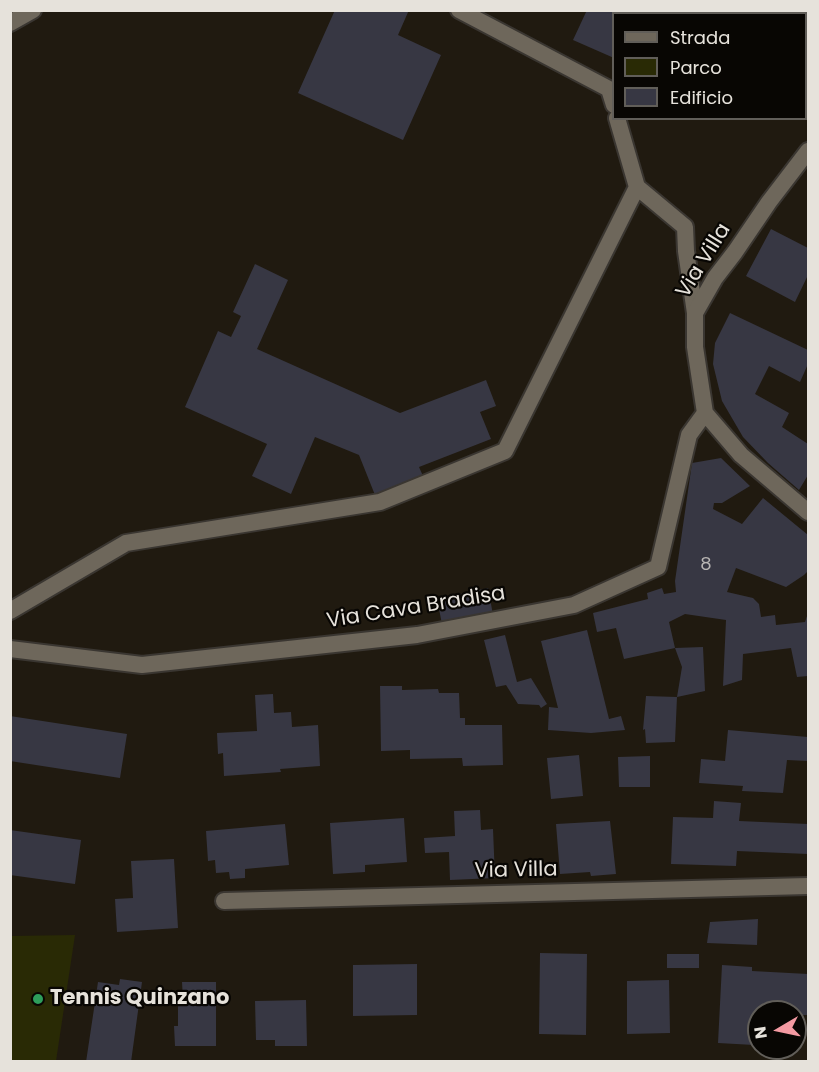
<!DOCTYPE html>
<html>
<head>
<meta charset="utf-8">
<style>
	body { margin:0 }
	#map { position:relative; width:819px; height:1072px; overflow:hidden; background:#201a10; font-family:Poppins,sans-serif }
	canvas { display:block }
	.frame { position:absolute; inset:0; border:12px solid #e6e2db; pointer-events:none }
	.legend { position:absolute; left:612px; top:12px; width:195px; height:108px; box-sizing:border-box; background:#080603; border:2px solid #615e59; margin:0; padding:8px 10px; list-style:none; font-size:18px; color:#e6e2db }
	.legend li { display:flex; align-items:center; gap:12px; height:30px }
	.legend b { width:30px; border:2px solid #615e59 }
	.north { position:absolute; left:747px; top:1000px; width:60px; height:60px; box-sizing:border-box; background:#080603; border:2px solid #615e59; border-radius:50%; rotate:261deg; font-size:16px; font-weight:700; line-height:24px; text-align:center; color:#e6e2db }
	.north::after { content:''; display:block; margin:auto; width:21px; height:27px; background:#f49aa2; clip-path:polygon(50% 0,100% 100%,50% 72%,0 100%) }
</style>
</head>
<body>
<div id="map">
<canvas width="819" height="1072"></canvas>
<div class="frame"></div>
<ul class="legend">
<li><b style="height:8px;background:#6e675b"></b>Strada</li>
<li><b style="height:16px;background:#292a05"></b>Parco</li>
<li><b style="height:16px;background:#373743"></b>Edificio</li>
</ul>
<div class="north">N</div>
</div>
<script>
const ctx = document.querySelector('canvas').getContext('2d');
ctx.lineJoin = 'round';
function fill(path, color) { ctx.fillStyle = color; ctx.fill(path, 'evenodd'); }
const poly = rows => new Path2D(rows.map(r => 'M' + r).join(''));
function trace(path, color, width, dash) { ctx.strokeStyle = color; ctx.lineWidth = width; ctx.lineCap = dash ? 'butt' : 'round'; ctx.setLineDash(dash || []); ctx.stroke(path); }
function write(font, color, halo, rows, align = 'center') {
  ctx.font = font + ' Poppins,sans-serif'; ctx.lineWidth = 4.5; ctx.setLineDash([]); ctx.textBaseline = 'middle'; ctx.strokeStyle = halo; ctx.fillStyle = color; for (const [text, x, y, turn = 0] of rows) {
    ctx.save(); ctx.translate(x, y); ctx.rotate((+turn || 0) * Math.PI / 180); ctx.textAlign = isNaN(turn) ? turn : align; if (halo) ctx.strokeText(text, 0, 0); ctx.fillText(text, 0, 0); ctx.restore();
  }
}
const green = poly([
	[75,935,56,1061,11,1061,11,936]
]);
const building = poly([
	[335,10,409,10,398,35,441,55,403,140,298,93],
	[587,10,640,10,638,14,614,14,614,58,573,40],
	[771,229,808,248,808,275,795,302,746,276],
	[255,264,288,280,257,349,400,413,486,380,496,406,480,412,491,439,419,467,423,476,375,495,359,455,315,437,291,494,252,476,267,444,185,407,218,331,231,337,241,316,233,312],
	[730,313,808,350,808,364,800,382,769,366,755,394,789,413,782,427,808,444,808,475,799,490,768,463,743,437,722,401,713,364,715,343],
	[721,458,750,486,722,503,714,503,713,509,742,524,763,498,808,535,808,571,804,575,786,587,736,568,727,592,753,598,759,604,761,617,775,615,776,625,805,622,808,613,808,676,797,677,791,648,743,654,742,680,723,686,726,620,685,614,669,622,675,648,703,647,705,691,677,697,682,667,675,648,624,659,616,628,597,632,593,613,648,599,647,593,662,588,664,594,676,592,675,581,692,463],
	[488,588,494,620,443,629,437,599],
	[587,630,609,719,621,716,625,730,591,733,548,730,549,707,558,708,541,641],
	[505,635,517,682,531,678,547,704,541,708,539,705,518,704,506,685,496,687,484,640],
	[380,686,402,686,402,690,438,689,439,693,459,693,460,718,465,718,465,725,502,725,503,765,463,766,462,758,410,759,410,750,381,751],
	[273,694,274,713,291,712,292,727,318,725,320,766,280,769,281,772,224,776,223,753,218,754,217,733,257,731,255,695],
	[646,696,677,697,675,742,646,743,645,729,643,730],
	[10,716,127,734,120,778,10,761],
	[728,730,808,737,808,761,787,760,783,793,742,791,743,786,699,783,701,759,725,761],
	[579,755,583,796,551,799,547,758],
	[650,756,650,787,619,787,618,757],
	[714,801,741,803,739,821,808,824,808,854,737,851,736,866,671,864,673,817,713,818],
	[480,810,481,830,493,829,495,878,450,880,449,852,425,853,424,838,455,836,454,811],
	[404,818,407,862,365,865,365,872,333,874,330,823],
	[610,821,616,874,591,876,590,872,560,874,556,824],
	[285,824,289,865,245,869,245,878,230,879,229,872,216,873,215,860,208,861,206,831],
	[10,830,81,840,75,884,10,875],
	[174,859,178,928,117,932,115,899,133,898,131,861],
	[758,919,757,945,707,943,710,922],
	[540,953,587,954,586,1035,539,1034],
	[667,954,699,954,699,968,667,968],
	[417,964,417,1015,353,1016,353,965],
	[722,965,752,967,752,971,808,974,808,1015,795,1015,795,1012,759,1012,754,1045,718,1043],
	[120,979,142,982,131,1062,86,1062,98,982,119,985],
	[669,980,670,1033,627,1034,627,981],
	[182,982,216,982,216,1046,175,1046,174,1026,178,1026,178,1000,183,1000],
	[306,1000,307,1046,275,1046,275,1040,256,1040,255,1001]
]);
const service = poly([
	[459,10,609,89,614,105],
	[617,118,637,187],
	[10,611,126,543,380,502,505,451,637,187,685,227,686,251,695,313]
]);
const minor = poly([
	[10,23,33,10],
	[808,151,769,202,735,252,715,278,695,313,695,347,705,413,741,455,808,512],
	[10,649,142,665,417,635,574,605,658,567,689,435,705,413],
	[224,901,808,886]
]);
const markers = [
	[38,999,6,"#2e9e5b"]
];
const numberNames = [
	["8",706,565]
];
const streetNames = [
	["Via Villa",704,261,-58],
	["Via Cava Bradisa",416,608,-9],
	["Via Villa",516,871,-1]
];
const poiNames = [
	["Tennis Quinzano",50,999]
];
fill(green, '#292a05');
fill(building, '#373743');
trace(service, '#3a3631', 20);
trace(minor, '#3a3631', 20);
trace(service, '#6e675b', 16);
trace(minor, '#6e675b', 16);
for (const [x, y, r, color] of markers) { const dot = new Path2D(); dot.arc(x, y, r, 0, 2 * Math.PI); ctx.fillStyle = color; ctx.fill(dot); trace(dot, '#080603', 2); }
write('18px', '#bab7b5', null, numberNames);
write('21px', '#e6e2db', '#080603', streetNames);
write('bold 21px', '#e6e2db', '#080603', poiNames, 'left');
</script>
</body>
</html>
